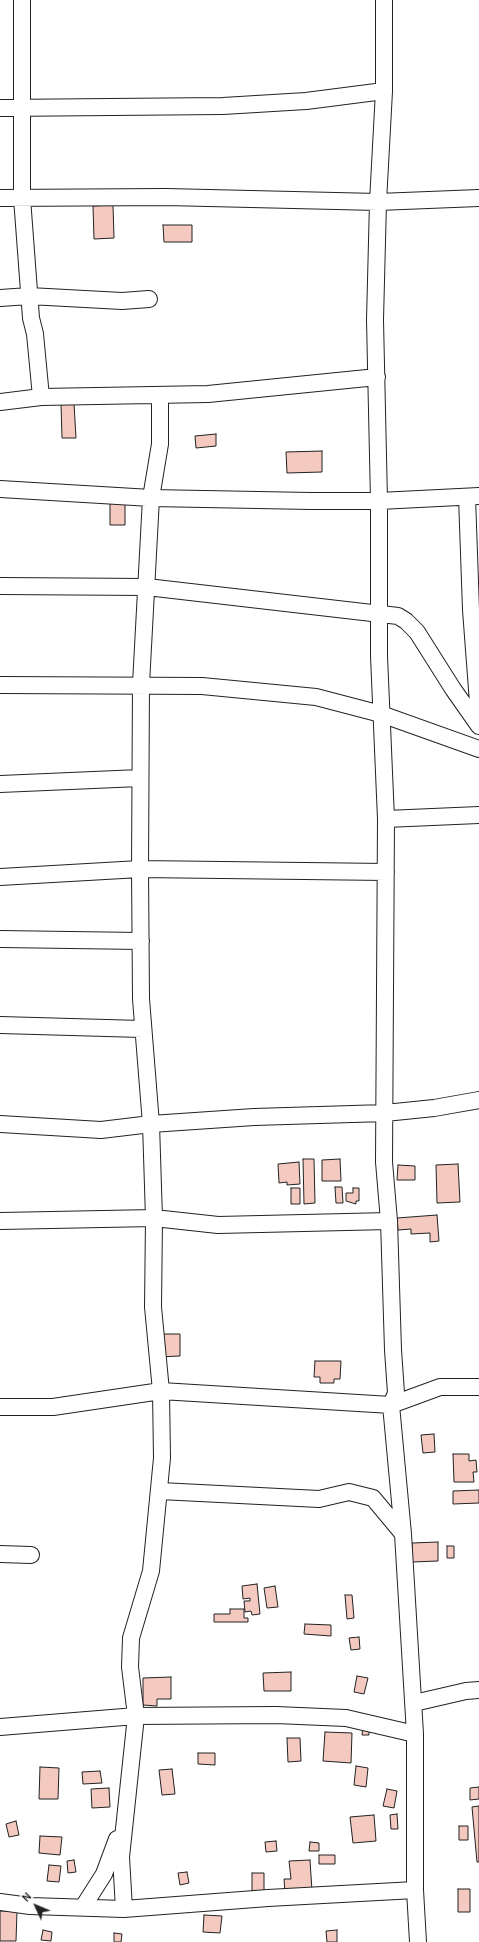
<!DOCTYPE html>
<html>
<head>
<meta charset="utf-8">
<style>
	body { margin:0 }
	#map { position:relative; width:479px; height:1942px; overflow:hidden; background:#fff; font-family:Karla,sans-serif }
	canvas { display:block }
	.north { position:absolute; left:16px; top:1886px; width:40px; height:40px; -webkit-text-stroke:3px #fff; paint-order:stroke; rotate:314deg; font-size:11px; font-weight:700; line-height:16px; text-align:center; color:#222 }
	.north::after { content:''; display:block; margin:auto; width:14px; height:18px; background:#222; clip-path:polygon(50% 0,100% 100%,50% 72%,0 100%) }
</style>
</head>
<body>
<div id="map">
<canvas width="479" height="1942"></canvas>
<div class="north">N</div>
</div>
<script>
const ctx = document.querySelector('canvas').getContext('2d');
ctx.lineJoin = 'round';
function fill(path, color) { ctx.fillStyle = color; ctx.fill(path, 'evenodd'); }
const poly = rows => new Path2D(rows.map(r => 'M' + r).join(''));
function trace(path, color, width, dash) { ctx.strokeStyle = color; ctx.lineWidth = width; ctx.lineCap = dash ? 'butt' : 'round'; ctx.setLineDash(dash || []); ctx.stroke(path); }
const building = poly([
	[113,205,114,238,94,239,93,206,113,205],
	[163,225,192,225,192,242,164,242,163,225],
	[74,403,76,438,62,438,61,404,74,403],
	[216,434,216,446,196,448,195,436,216,434],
	[322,451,322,472,287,473,286,452,322,451],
	[110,502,125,502,125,525,110,525,110,502],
	[303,1159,314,1159,315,1203,304,1204,303,1159],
	[340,1159,341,1181,322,1181,322,1160,340,1159],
	[299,1162,300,1184,287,1185,287,1182,279,1183,278,1164,299,1162],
	[458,1164,460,1202,437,1203,436,1165,458,1164],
	[398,1165,415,1166,415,1180,397,1180,398,1165],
	[335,1187,342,1187,343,1203,336,1203,335,1187],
	[291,1188,300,1188,300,1204,291,1204,291,1188],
	[353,1188,359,1188,359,1201,356,1201,356,1204,346,1201,346,1193,353,1193,353,1188],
	[437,1215,439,1241,430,1242,430,1233,411,1234,411,1229,398,1230,397,1218,437,1215],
	[157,1334,180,1334,180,1356,157,1357,157,1334],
	[315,1361,341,1361,340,1379,334,1379,334,1383,320,1383,320,1377,314,1377,315,1361],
	[434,1434,435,1452,423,1453,421,1435,434,1434],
	[453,1454,469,1454,469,1461,476,1460,477,1472,473,1472,474,1482,454,1482,453,1454],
	[479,1490,479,1503,453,1504,453,1491,479,1490],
	[438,1542,438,1561,412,1562,412,1543,438,1542],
	[447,1546,454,1546,454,1558,447,1558,447,1546],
	[257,1584,260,1614,252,1615,251,1611,245,1612,244,1601,250,1601,250,1598,243,1599,242,1586,257,1584],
	[275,1586,278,1607,267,1608,264,1588,275,1586],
	[345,1595,352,1595,354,1618,347,1619,345,1595],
	[230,1609,244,1609,244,1618,248,1618,248,1622,214,1622,214,1614,230,1614,230,1609],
	[305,1624,331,1625,331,1636,304,1634,305,1624],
	[359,1637,360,1649,351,1650,349,1638,359,1637],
	[291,1672,291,1691,264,1691,263,1673,291,1672],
	[357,1676,368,1678,364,1694,354,1692,357,1676],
	[171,1677,171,1699,157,1699,157,1706,143,1705,143,1678,171,1677],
	[363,1725,369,1726,369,1735,362,1735,363,1725],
	[325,1732,352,1733,351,1763,323,1761,325,1732],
	[287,1738,300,1738,301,1761,288,1762,287,1738],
	[198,1753,215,1753,215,1765,198,1764,198,1753],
	[356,1766,368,1768,366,1787,354,1785,356,1766],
	[40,1767,59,1768,58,1799,39,1799,40,1767],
	[172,1769,175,1794,162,1795,159,1770,172,1769],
	[100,1771,102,1783,83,1784,82,1772,100,1771],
	[479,1787,479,1799,470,1800,470,1788,479,1787],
	[109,1788,110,1807,92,1808,91,1789,109,1788],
	[387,1789,397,1791,394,1808,383,1806,387,1789],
	[479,1806,479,1862,477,1862,472,1807,479,1806],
	[397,1814,398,1829,391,1829,390,1815,397,1814],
	[374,1815,376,1841,353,1843,350,1817,374,1815],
	[16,1821,19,1835,9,1837,6,1824,16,1821],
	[459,1826,468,1826,468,1840,459,1840,459,1826],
	[40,1836,62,1837,60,1855,39,1853,40,1836],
	[276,1841,277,1851,266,1852,265,1842,276,1841],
	[310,1842,319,1843,319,1851,309,1851,310,1842],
	[319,1855,335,1855,335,1864,319,1864,319,1855],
	[74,1860,76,1872,68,1873,67,1861,74,1860],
	[310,1860,312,1891,285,1893,284,1879,291,1879,289,1861,310,1860],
	[49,1865,61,1866,59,1882,47,1881,49,1865],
	[187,1872,189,1883,180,1885,178,1873,187,1872],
	[252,1873,264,1873,264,1892,252,1892,252,1873],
	[458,1889,470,1889,470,1912,458,1912,458,1889],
	[0,1911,17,1911,16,1941,0,1941,0,1911],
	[204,1915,222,1916,220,1933,203,1932,204,1915],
	[43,1930,52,1932,51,1941,41,1940,43,1930],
	[337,1930,337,1942,327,1942,326,1931,337,1930],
	[114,1933,122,1934,121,1942,114,1942,114,1933]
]);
const minor = poly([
	[22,0,22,198,31,318,35,334,41,397],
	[384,0,384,91,378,202,375,320,379,501,379,656,386,819,384,1162,389,1221,393,1350,396,1393,391,1405,403,1534,415,1734,415,1890,418,1942],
	[0,108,223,106,306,101,384,91],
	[0,198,166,197,378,202,479,198],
	[0,298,29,296,122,301,149,299],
	[0,402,41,397,208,394,377,377],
	[0,489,151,498,311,501,379,501,479,496],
	[467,497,471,610,479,716],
	[0,586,147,587,398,616,406,621,417,632,453,689,479,726],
	[0,685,202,686,316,697,381,714,479,749],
	[0,784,140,778],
	[386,819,479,815],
	[0,877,140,869,386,872],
	[0,939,141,941],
	[0,1025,142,1029],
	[0,1124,101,1130,151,1124,254,1117,385,1113,434,1108,479,1100],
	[0,1221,154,1218,218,1225,389,1221],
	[0,1407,53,1407,161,1391,391,1405,440,1387,479,1387],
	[160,1491,319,1499,349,1492,373,1498,403,1534],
	[0,1554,31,1555],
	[414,1703,466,1691,479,1690],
	[0,1727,136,1716,276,1715,346,1718,415,1734],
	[0,1902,30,1906,124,1909,268,1898,415,1890],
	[83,1907,104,1874,117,1839],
	[124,1909,121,1857,136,1716,130,1667,131,1638,151,1571,162,1458,161,1391,153,1307,154,1218,151,1124,141,999,140,869,141,684,151,498,160,444,160,395]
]);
fill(building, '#f3c9c0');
trace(building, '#222', 1);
trace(minor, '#222', 18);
trace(minor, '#fff', 16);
</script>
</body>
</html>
